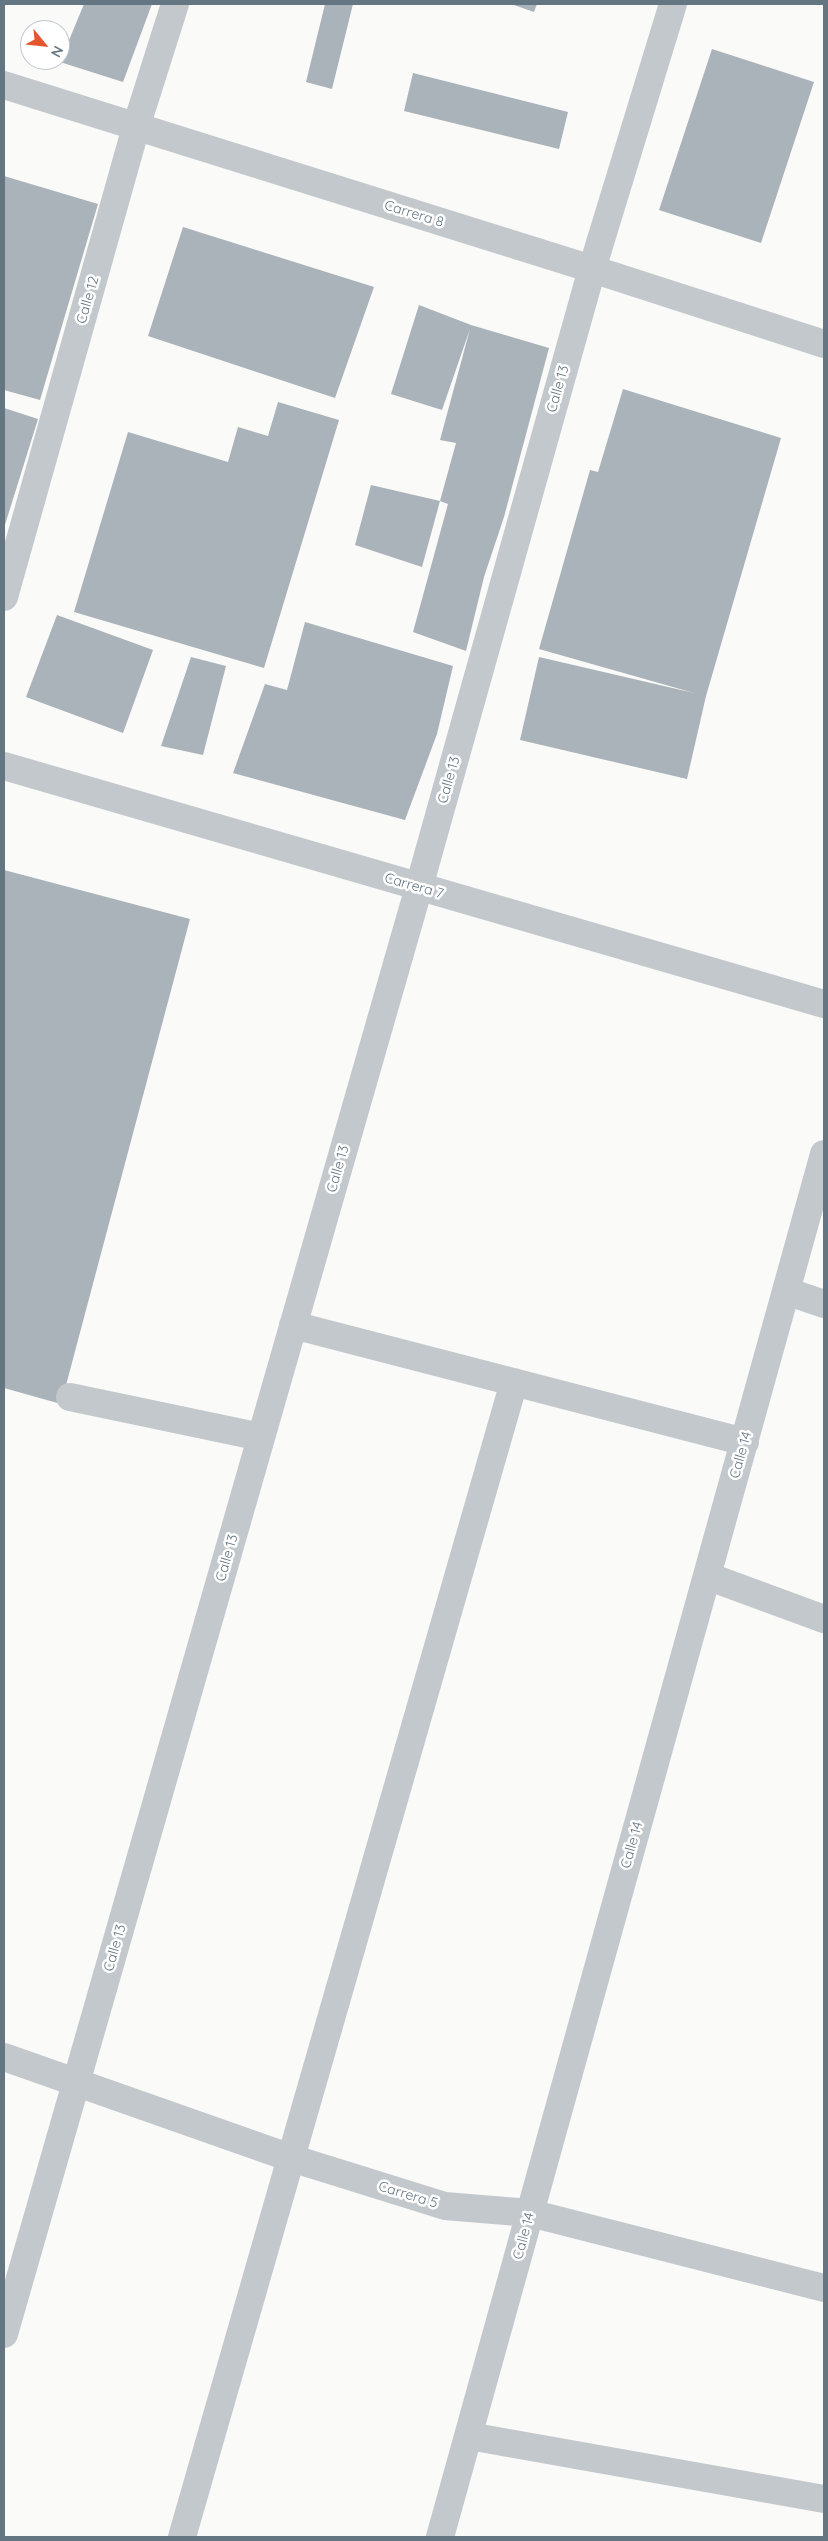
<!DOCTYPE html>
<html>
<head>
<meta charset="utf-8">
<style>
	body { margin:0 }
	#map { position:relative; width:828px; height:2541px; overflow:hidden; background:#fafaf8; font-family:Quicksand,sans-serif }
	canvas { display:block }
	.frame { position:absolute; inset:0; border:5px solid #657683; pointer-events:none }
	.north { position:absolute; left:20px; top:20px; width:50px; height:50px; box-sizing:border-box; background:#fff; border:1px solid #c1c8cd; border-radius:50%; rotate:118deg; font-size:14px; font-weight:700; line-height:20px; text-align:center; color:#657683 }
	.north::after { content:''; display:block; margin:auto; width:18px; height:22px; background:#e4572e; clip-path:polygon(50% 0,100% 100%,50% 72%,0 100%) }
</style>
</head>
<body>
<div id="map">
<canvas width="828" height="2541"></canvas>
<div class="frame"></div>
<div class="north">N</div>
</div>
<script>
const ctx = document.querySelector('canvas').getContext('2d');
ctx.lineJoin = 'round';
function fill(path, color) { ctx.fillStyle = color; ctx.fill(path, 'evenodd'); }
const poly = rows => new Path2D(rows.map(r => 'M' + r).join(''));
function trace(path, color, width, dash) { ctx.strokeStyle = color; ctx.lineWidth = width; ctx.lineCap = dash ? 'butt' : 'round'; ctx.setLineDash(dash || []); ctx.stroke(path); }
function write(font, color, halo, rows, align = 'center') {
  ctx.font = font + ' Quicksand,sans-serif'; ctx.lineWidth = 5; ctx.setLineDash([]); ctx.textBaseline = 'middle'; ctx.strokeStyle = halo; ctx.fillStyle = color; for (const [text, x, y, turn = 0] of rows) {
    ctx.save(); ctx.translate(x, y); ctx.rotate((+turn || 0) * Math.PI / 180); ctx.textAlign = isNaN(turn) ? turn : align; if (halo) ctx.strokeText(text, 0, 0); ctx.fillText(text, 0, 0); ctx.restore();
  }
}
const building = poly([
	[84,4,152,4,123,82,60,62],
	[325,4,353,4,332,89,306,82],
	[511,4,537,4,534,12],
	[712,49,814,82,761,243,659,210],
	[413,73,568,112,559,149,404,111],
	[4,176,98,204,40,400,4,390],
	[183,227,374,287,335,398,148,336],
	[419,305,471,325,549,348,504,517,484,577,466,651,413,632,448,504,440,501,456,443,440,440,470,329,442,410,391,394],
	[623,389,781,438,706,696,687,779,520,740,539,657,694,693,539,649,590,470,598,472],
	[278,402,339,420,264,668,74,612,128,432,228,462,238,427,268,436],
	[4,408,38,419,4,528],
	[371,485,440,501,422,567,355,545],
	[57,615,153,650,123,733,26,697],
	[305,622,453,666,437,734,405,820,233,773,265,684,287,690],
	[191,657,226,666,203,755,161,746],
	[4,870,190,919,61,1404,4,1388]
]);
const street = poly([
	[4,85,592,269,824,344],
	[4,597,136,127,175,4],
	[4,766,824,1004],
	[786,1291,824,1304],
	[293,1325,745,1442],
	[70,1397,261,1437],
	[707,1576,824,1619],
	[4,2057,291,2158,445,2206,530,2213,824,2288],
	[4,2334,419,887,592,269,673,4],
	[469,2436,824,2499],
	[182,2537,514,1382],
	[440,2537,824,1154]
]);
const streetNames = [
	["Carrera 8",414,214,17],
	["Calle 12",88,300,-74],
	["Calle 13",558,389,-74],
	["Calle 13",449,780,-74],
	["Carrera 7",414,886,16],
	["Calle 13",338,1169,-74],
	["Calle 14",741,1455,-74],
	["Calle 13",227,1558,-74],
	["Calle 14",632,1845,-74],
	["Calle 13",115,1948,-74],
	["Carrera 5",408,2195,17],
	["Calle 14",524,2236,-75]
];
fill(building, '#aab3b9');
trace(street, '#c3c8cc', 28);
write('14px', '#657683', '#fff', streetNames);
</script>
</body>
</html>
